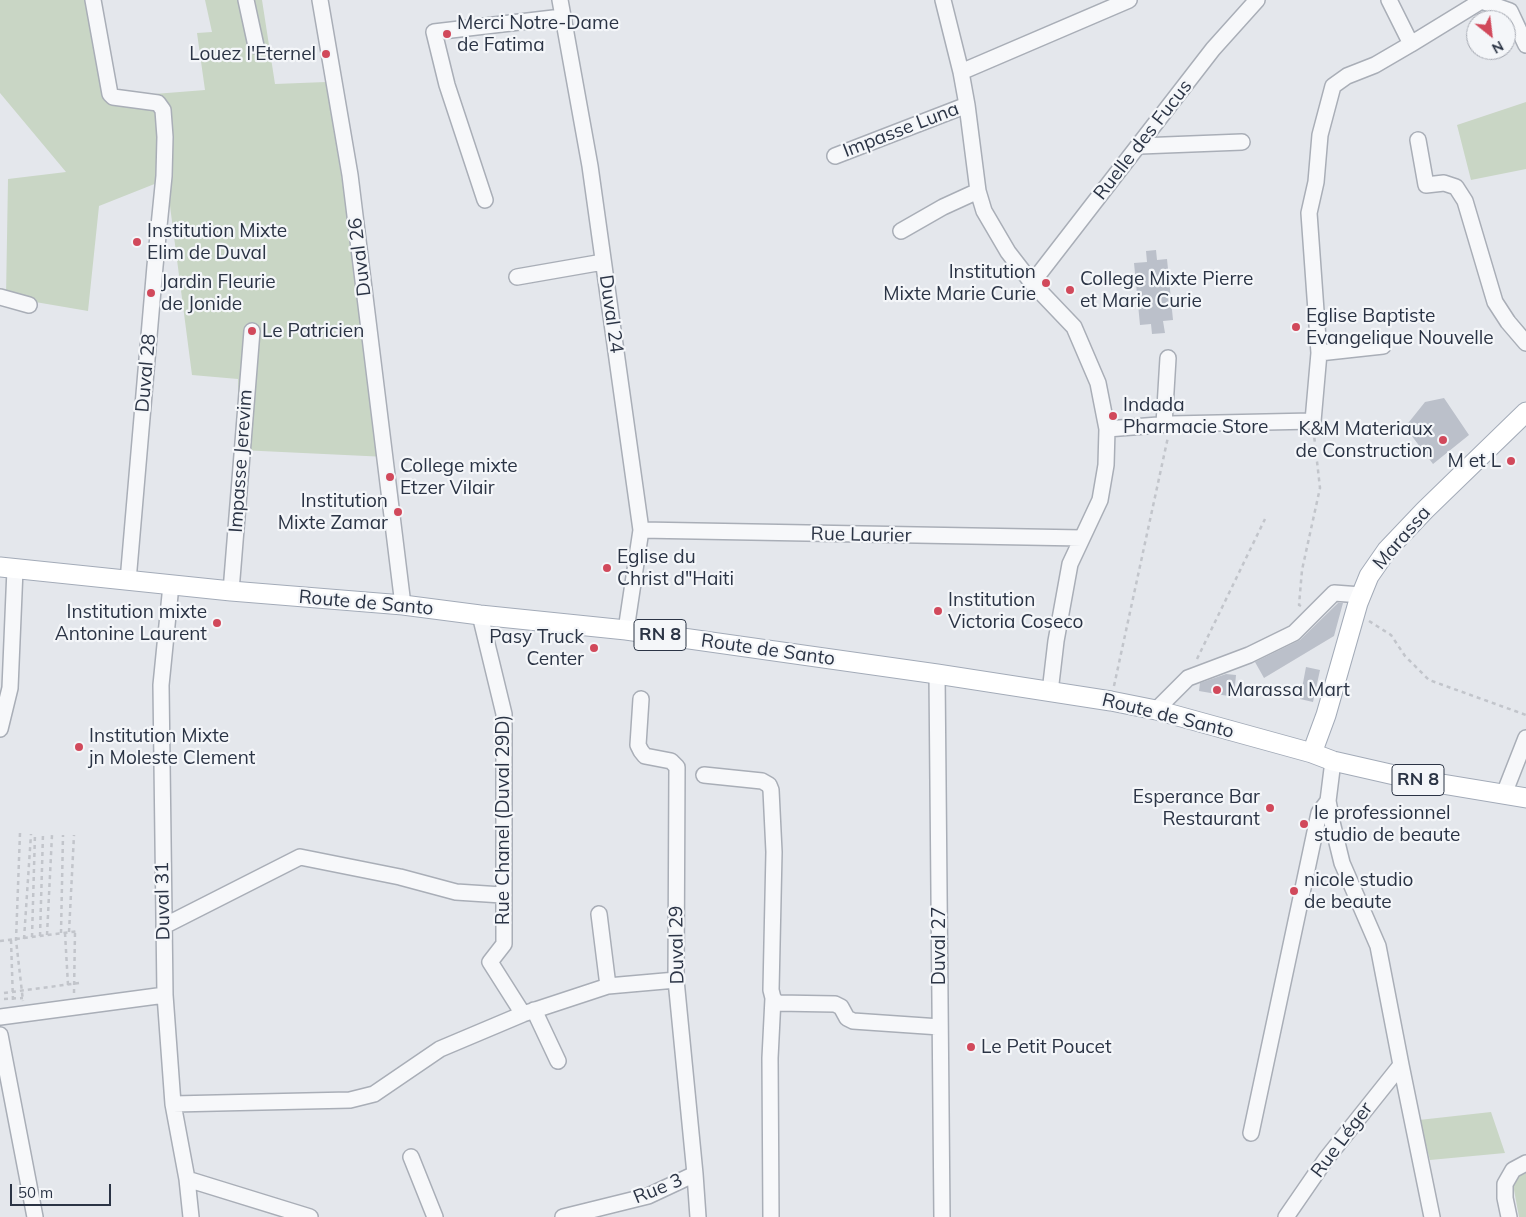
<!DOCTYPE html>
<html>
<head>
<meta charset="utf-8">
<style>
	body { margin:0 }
	#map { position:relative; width:1526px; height:1217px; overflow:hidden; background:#e4e7ec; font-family:Mulish,sans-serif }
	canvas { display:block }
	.north { position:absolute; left:1466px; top:10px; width:50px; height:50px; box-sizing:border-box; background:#f4f6f9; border:1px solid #a4a8b1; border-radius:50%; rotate:151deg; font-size:14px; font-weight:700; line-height:20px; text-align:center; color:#2b3445 }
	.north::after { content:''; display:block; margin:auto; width:18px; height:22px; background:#d1495b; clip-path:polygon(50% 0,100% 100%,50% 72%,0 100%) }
	.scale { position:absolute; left:10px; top:1184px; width:101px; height:22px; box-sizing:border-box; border:2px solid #2b3445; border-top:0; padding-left:6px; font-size:15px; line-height:18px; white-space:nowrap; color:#2b3445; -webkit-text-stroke:4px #f4f6f9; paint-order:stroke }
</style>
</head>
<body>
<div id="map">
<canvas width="1526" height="1217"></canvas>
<div class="north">N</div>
<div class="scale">50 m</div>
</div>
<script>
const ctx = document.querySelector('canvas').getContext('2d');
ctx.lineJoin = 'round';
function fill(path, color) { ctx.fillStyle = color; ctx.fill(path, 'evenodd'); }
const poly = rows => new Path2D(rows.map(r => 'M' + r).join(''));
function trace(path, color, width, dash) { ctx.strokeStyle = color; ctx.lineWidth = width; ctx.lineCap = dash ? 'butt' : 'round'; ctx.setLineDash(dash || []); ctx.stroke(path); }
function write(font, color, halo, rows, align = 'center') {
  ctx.font = font + ' Mulish,sans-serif'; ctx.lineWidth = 4.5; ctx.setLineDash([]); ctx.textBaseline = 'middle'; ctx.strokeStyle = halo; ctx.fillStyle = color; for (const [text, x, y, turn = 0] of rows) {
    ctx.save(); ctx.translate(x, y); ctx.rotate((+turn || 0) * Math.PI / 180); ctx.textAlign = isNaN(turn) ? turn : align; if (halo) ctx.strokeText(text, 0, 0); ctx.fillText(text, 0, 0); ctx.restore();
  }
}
const green = poly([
	[0,0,90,0,103,91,129,96,205,90,197,33,212,32,205,0,262,0,275,84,326,82,387,457,240,450,238,379,192,375,167,183,157,183,99,206,88,311,6,297,8,179,66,172,0,93],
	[1526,102,1526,169,1471,180,1457,125],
	[1491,1112,1505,1153,1430,1160,1419,1120],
	[1526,1165,1526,1217,1519,1217,1510,1168]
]);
const building = poly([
	[1156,250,1157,260,1167,259,1173,320,1163,321,1165,333,1152,334,1151,324,1140,325,1134,263,1147,262,1146,251],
	[1444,398,1469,435,1433,464,1405,427,1425,402],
	[1338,603,1343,603,1334,636,1264,678,1255,662,1300,640],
	[1306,667,1320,670,1313,702,1300,699],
	[1226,674,1236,675,1234,697,1199,691,1200,683]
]);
const path = poly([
	[1301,606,1299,605,1302,570,1320,488,1314,435],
	[1369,621,1391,635,1405,656,1429,680,1526,715],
	[1197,659,1265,519],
	[1114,686,1168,437],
	[20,833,16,940,23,1001],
	[69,932,74,835],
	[61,933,63,835],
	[65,933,68,985],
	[47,935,52,835],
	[40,936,43,834],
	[32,937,35,834],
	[24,939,31,834],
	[11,940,13,1001],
	[0,941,79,931],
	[4,993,79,983],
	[74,993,75,932],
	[4,999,23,998]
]);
const minor = poly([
	[93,0,110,94,113,97,158,103,163,110,165,137,164,176,155,266,128,581],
	[246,0,256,46],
	[320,0,350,175,403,605],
	[560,0,590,166,641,530,626,630],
	[943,0,961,72,967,105,978,191,984,211,1008,252,1032,283,1074,327,1098,383,1107,429,1106,465,1100,500,1070,564,1056,641,1050,692],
	[1389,0,1411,44,1481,1,1510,11,1526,45],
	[961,72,1129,0],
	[1418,140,1426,185,1444,183,1456,187,1465,201,1495,302,1508,322,1526,343],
	[1140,146,1242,142],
	[835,156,967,105],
	[485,200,447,85,434,32,562,17],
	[901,231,943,207,978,191],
	[517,277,603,262],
	[1032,283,1213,49,1257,0],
	[0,297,29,305],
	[1319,353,1383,346],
	[1164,424,1168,358],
	[1107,429,1171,424,1313,421,1319,353,1309,213,1316,182,1320,135,1333,86,1347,76,1375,65,1411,44],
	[641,530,1082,538],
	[171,585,161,685,165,995,173,1104,187,1179,191,1217],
	[231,591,252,331],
	[480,615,504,714,504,944,490,962,523,1014],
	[937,674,942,1217],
	[641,699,638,745,641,751,645,756,671,761,677,767,676,980,695,1174,698,1217],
	[1156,710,1188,678,1249,655,1294,633,1334,593,1361,595],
	[0,729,10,688,15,569],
	[1333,761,1328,801,1332,822,1342,863,1378,946,1401,1065,1432,1217],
	[704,775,762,781,769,785,771,790,774,852,771,990,773,998,777,1003,835,1004,841,1007,847,1018,853,1021,940,1027],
	[1504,794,1526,738],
	[599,914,608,986],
	[164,926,300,857,400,877,456,892,502,895],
	[534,1010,558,1061],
	[0,1017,165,995],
	[0,1035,35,1217],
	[173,1104,350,1100,374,1094,440,1049,523,1014,608,986,676,980],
	[1251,1133,1319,813,1328,801],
	[411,1157,435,1217],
	[187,1179,310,1217],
	[563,1217,648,1196,695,1174],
	[771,1217,770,1058,773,998],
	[1286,1217,1326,1159,1401,1065],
	[1509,1217,1505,1198,1505,1184,1513,1170,1526,1163]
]);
const major = poly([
	[0,567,231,591,403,605,480,615,626,630,937,674,1111,701,1156,710,1312,753,1333,761,1412,779,1526,798],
	[1312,753,1326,715,1358,603,1369,576,1387,550,1425,510,1526,412]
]);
const markers = [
	[447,34,5,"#d1495b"],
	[326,54,5,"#d1495b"],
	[137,242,5,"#d1495b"],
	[1046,283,5,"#d1495b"],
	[1070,290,5,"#d1495b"],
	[151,293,5,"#d1495b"],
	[1296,327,5,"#d1495b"],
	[252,331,5,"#d1495b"],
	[1113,416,5,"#d1495b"],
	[1443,440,5,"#d1495b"],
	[1511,461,5,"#d1495b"],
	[390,477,5,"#d1495b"],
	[398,512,5,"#d1495b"],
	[607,568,5,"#d1495b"],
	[938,611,5,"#d1495b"],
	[217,623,5,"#d1495b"],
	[594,648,5,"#d1495b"],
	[1217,690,5,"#d1495b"],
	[79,747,5,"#d1495b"],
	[1270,808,5,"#d1495b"],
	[1304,824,5,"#d1495b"],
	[1294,891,5,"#d1495b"],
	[971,1047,5,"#d1495b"]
];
const shields = [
	[660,635,52],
	[1418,780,52]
];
const shieldNames = [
	["RN 8",660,635],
	["RN 8",1418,780]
];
const poiNames = [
	["Merci Notre-Dame",457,23],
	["de Fatima",457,45],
	["Louez l'Eternel",316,54,"right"],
	["Institution Mixte",147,231],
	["Elim de Duval",147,253],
	["Institution",1036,272,"right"],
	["Mixte Marie Curie",1036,294,"right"],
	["College Mixte Pierre",1080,279],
	["et Marie Curie",1080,301],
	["Jardin Fleurie",161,282],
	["de Jonide",161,304],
	["Eglise Baptiste",1306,316],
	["Evangelique Nouvelle",1306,338],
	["Le Patricien",262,331],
	["Indada",1123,405],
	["Pharmacie Store",1123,427],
	["K&M Materiaux",1433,429,"right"],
	["de Construction",1433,451,"right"],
	["M et L",1501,461,"right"],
	["College mixte",400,466],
	["Etzer Vilair",400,488],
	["Institution",388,501,"right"],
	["Mixte Zamar",388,523,"right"],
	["Eglise du",617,557],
	["Christ d\"Haiti",617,579],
	["Institution",948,600],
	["Victoria Coseco",948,622],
	["Institution mixte",207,612,"right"],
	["Antonine Laurent",207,634,"right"],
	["Pasy Truck",584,637,"right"],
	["Center",584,659,"right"],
	["Marassa Mart",1227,690],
	["Institution Mixte",89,736],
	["jn Moleste Clement",89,758],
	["Esperance Bar",1260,797,"right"],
	["Restaurant",1260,819,"right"],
	["le professionnel",1314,813],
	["studio de beaute",1314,835],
	["nicole studio",1304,880],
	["de beaute",1304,902],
	["Le Petit Poucet",981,1047]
];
const streetNames = [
	["Impasse Luna",901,130,-21],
	["Ruelle des Fucus",1143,140,-52],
	["Duval 26",360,257,-97],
	["Duval 24",611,314,82],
	["Duval 28",146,373,-85],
	["Impasse Jerevim",241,461,-86],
	["Rue Laurier",861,535,1],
	["Marassa",1402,538,-49],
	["Route de Santo",366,603,5],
	["Route de Santo",768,650,8],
	["Route de Santo",1168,716,14],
	["Rue Chanel (Duval 29D)",503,820,-90],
	["Duval 31",163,901,-91],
	["Duval 29",677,945,-91],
	["Duval 27",939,946,-90],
	["Rue Léger",1342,1140,-53],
	["Rue 3",658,1189,-22]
];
fill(green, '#c9d6c5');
fill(building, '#bbc0ca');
trace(minor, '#a9aeb7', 18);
trace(major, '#a3abb8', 21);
trace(path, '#c2c5cb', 2.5, [4, 4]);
trace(minor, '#f7f8fa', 15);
trace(major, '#fff', 19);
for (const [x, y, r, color] of markers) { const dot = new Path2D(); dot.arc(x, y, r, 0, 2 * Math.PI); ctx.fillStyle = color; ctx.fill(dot); trace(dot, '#f4f6f9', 2); }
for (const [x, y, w] of shields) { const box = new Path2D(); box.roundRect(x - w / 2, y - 15.5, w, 31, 4); ctx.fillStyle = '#f4f6f9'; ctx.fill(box); trace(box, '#2b3445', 1); }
write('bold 18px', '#2b3445', null, shieldNames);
write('19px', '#2b3445', '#f4f6f9', poiNames, 'left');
write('19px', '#2b3445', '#f4f6f9', streetNames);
</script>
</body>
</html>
